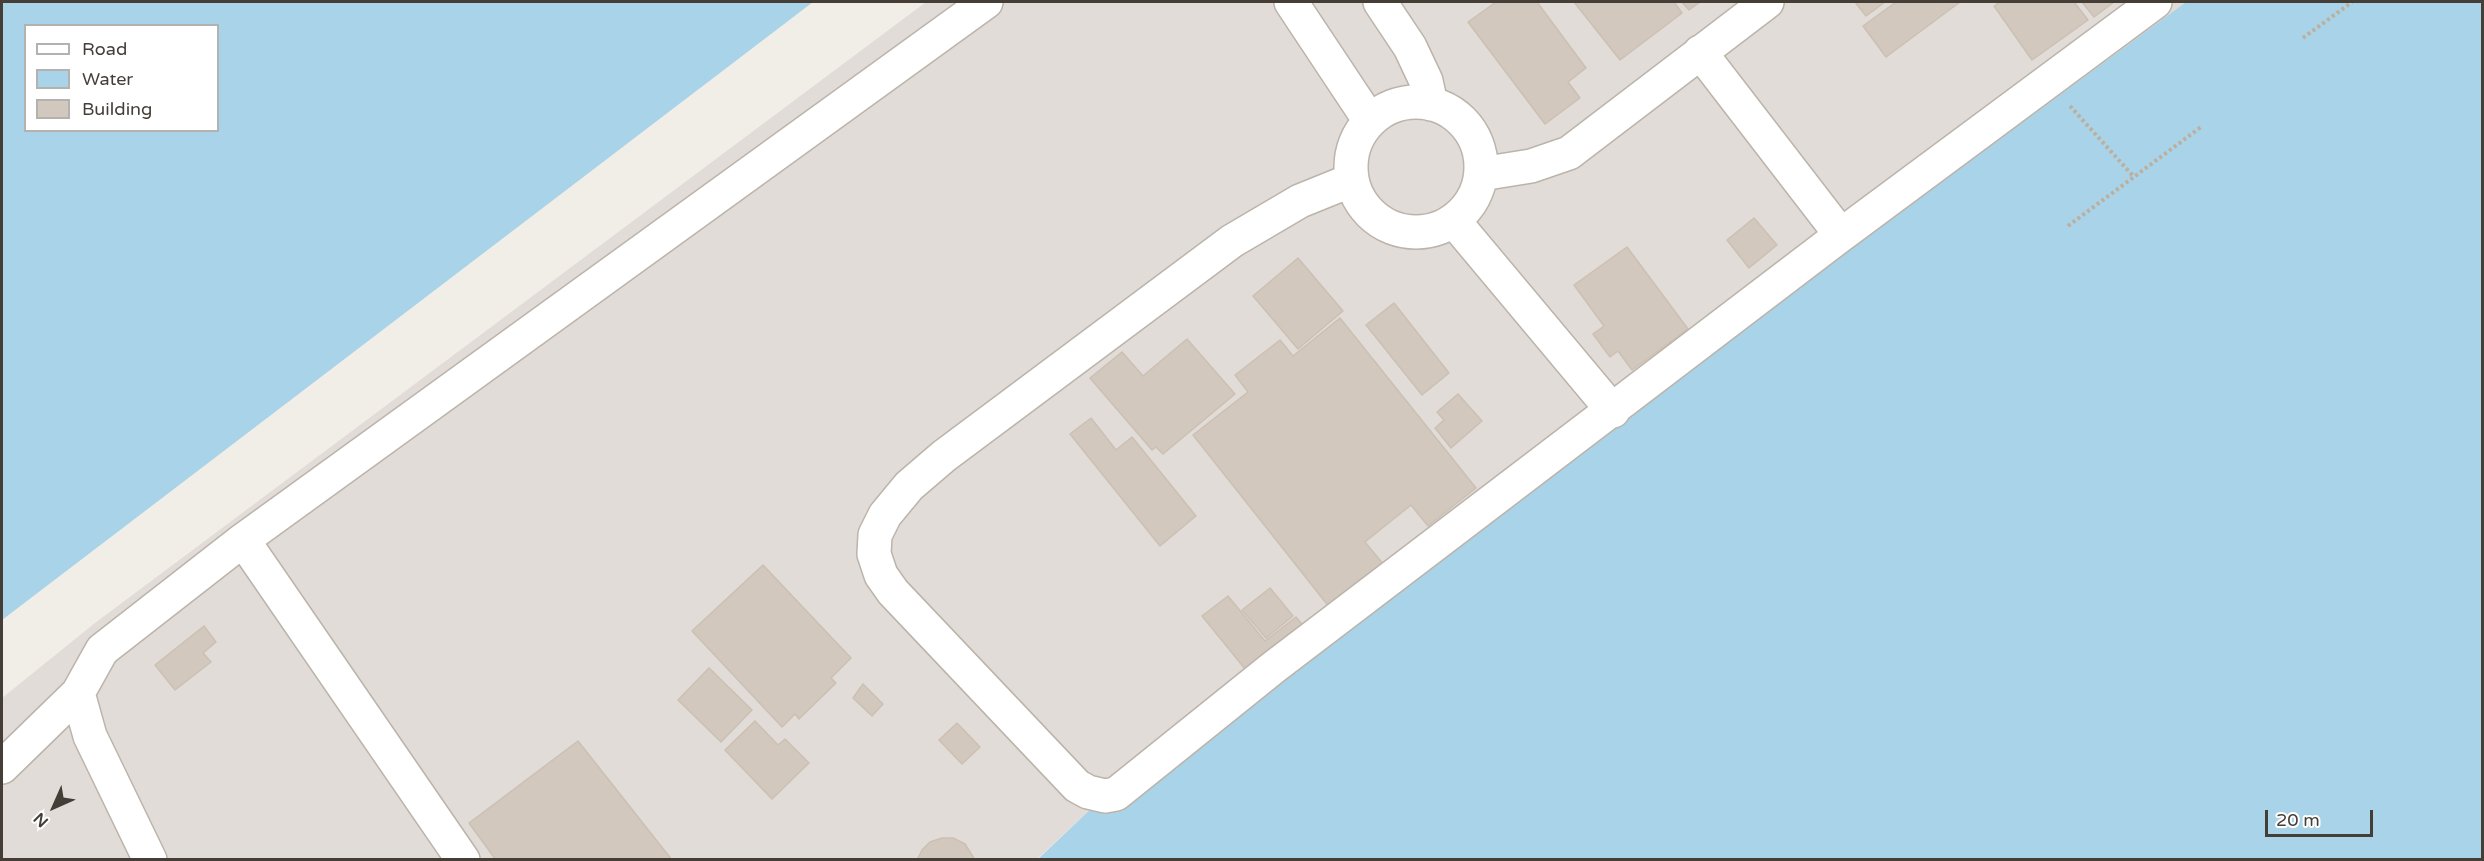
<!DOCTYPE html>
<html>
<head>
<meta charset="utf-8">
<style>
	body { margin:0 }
	#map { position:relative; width:2484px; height:861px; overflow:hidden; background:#f1ede7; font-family:"Varela Round",sans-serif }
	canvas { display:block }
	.frame { position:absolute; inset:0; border:3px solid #443e37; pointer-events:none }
	.legend { position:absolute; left:24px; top:24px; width:195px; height:108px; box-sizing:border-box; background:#fff; border:2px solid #b4b2af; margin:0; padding:8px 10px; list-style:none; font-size:18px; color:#443e37 }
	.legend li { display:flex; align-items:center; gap:12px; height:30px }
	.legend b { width:30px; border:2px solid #b4b2af }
	.north { position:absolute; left:24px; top:777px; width:60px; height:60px; -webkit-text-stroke:4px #fff; paint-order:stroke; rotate:225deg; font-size:16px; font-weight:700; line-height:24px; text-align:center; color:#443e37 }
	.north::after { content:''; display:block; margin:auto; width:21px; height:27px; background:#443e37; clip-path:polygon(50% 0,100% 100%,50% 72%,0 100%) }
	.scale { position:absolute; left:2265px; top:810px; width:108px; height:27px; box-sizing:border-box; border:3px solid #443e37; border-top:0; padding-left:8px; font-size:18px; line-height:21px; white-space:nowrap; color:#443e37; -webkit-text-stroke:4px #fff; paint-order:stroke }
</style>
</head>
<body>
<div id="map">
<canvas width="2484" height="861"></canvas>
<div class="frame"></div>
<ul class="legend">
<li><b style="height:8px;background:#fff"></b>Road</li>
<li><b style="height:16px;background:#a9d3e8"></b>Water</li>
<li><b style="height:16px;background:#d2c8be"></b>Building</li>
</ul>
<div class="north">N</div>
<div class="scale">20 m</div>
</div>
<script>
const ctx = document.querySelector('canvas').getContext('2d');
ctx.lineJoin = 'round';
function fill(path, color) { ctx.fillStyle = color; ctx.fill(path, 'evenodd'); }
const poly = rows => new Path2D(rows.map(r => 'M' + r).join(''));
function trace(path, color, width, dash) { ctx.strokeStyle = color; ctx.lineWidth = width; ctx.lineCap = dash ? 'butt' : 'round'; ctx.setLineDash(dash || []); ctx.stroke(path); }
const industrial = poly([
	[926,2,2186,2,1094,806,1037,859,2,860,2,698,95,623]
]);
const water = poly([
	[2,2,813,2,2,620],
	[26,26,218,26,218,130,26,130],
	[2186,2,2482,2,2482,859,1037,860,1094,806]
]);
const building = poly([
	[1496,2,1537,2,1586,68,1568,82,1580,98,1545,124,1468,22,1496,2],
	[1574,2,1674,2,1682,13,1620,60,1574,2],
	[1682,2,1700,2,1689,10,1682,2],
	[1855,2,1885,2,1866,16,1855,2],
	[1896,2,1960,2,1886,57,1863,26,1896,2],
	[2000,2,2074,2,2088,20,2032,60,1994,6,2000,2],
	[2082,2,2114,2,2094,17,2082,2],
	[1754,218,1777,245,1749,268,1727,240,1754,218],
	[1627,247,1688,329,1632,370,1618,351,1610,357,1593,334,1604,326,1574,285,1627,247],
	[1298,258,1343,311,1298,349,1253,296,1298,258],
	[1394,303,1449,373,1422,395,1366,325,1394,303],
	[1340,318,1476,488,1428,526,1411,505,1365,542,1384,565,1330,608,1193,435,1248,392,1235,375,1280,340,1293,356,1340,318],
	[1187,339,1235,394,1163,454,1156,447,1152,450,1090,378,1122,352,1143,376,1187,339],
	[1458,394,1482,421,1451,448,1435,428,1444,420,1437,412,1458,394],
	[1091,418,1116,450,1132,437,1196,516,1160,546,1070,434,1091,418],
	[763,565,851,658,831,678,836,683,799,719,795,714,782,727,692,631,763,565],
	[1270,588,1293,616,1266,638,1242,610,1270,588],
	[1228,596,1265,641,1296,617,1306,629,1250,675,1202,616,1228,596],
	[204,626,216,642,203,653,211,662,175,690,155,665,204,626],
	[709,668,752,710,721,742,678,700,709,668],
	[863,684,883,704,872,716,853,698,863,684],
	[755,721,778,745,785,739,809,763,772,799,725,750,755,721],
	[957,723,980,747,962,764,939,740,957,723],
	[578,741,672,860,496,860,469,823,578,741],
	[942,838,953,838,965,844,975,860,917,860,922,850,930,842,942,838]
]);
const path = poly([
	[2303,38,2352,2],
	[2070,106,2134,177],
	[2068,226,2201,127]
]);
const minor = poly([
	[1291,2,1370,121],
	[1380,2,1410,47,1426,81,1431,104],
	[1700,52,1841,235,2155,2],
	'1351 167a65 65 0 1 1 130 0a65 65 0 1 1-130 0Z',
	[1481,174,1531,166,1569,153,1767,2],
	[1352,180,1300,201,1232,241,944,456,909,486,885,515,875,535,874,554,881,575,893,592,1077,786,1088,792,1105,796,1116,794,1274,667,1841,235],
	[1454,221,1613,411],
	[243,540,463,860],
	[2,767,78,693],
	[150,860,90,736,78,693,102,650,243,540,986,2]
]);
fill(industrial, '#e1dcd8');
fill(water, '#a9d3e8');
fill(building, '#d2c8be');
trace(building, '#ccc0b2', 1.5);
trace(minor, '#bcb4aa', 36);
trace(path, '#bcaf9d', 4, [3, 3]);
trace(minor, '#fff', 33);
</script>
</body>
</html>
